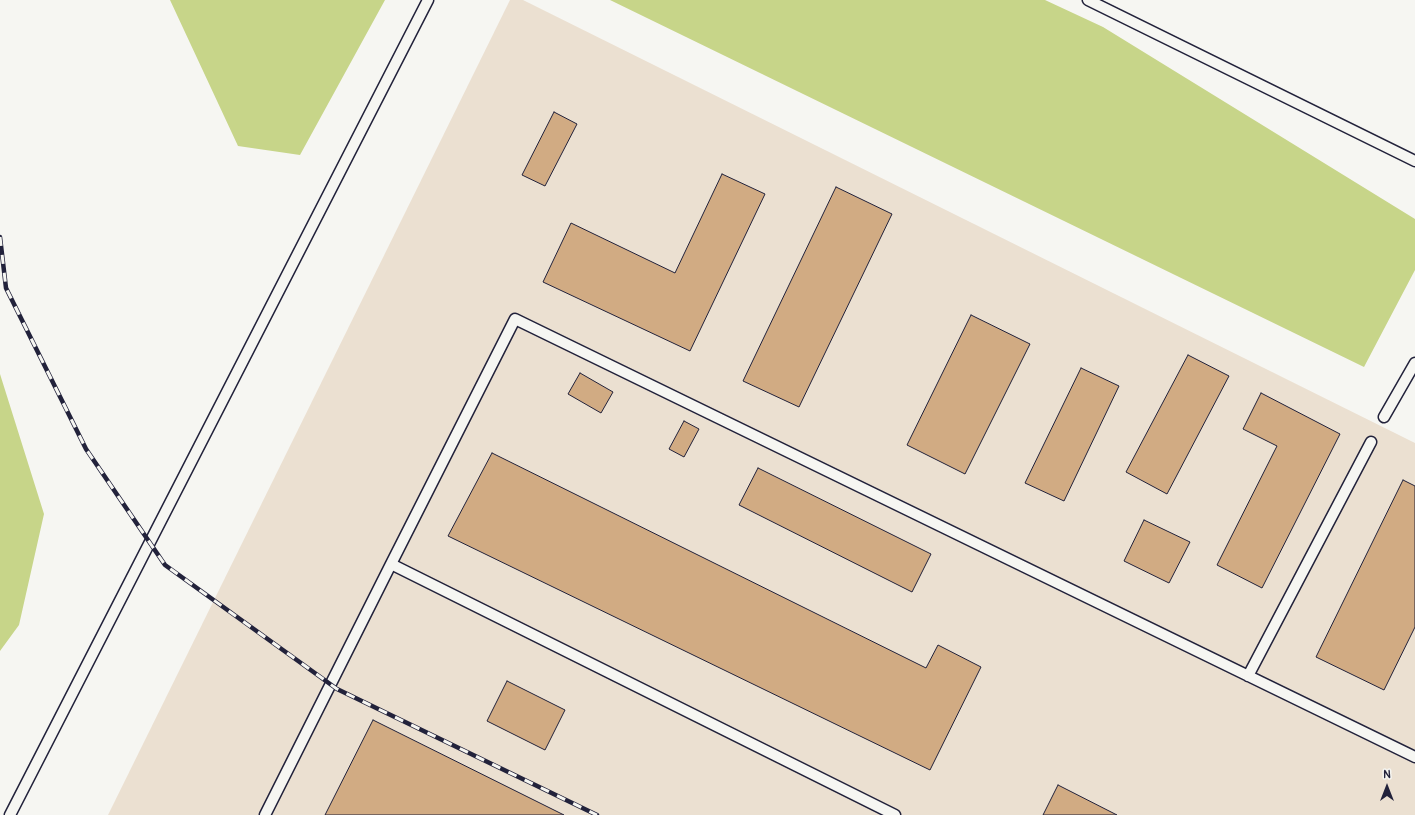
<!DOCTYPE html>
<html>
<head>
<meta charset="utf-8">
<style>
	body { margin:0 }
	#map { position:relative; width:1415px; height:815px; overflow:hidden; background:#f6f6f2; font-family:Pangolin,sans-serif }
	canvas { display:block }
	.north { position:absolute; left:1367px; top:767px; width:40px; height:40px; -webkit-text-stroke:3px #f6f6f2; paint-order:stroke; rotate:0deg; font-size:11px; font-weight:700; line-height:16px; text-align:center; color:#22223b }
	.north::after { content:''; display:block; margin:auto; width:14px; height:18px; background:#22223b; clip-path:polygon(50% 0,100% 100%,50% 72%,0 100%) }
</style>
</head>
<body>
<div id="map">
<canvas width="1415" height="815"></canvas>
<div class="north">N</div>
</div>
<script>
const ctx = document.querySelector('canvas').getContext('2d');
ctx.lineJoin = 'round';
function fill(path, color) { ctx.fillStyle = color; ctx.fill(path, 'evenodd'); }
const poly = rows => new Path2D(rows.map(r => 'M' + r).join(''));
function trace(path, color, width, dash) { ctx.strokeStyle = color; ctx.lineWidth = width; ctx.lineCap = dash ? 'butt' : 'round'; ctx.setLineDash(dash || []); ctx.stroke(path); }
const built = poly([
	[510,0,523,0,1415,443,1415,815,108,815]
]);
const green = poly([
	[170,0,385,0,300,155,238,146],
	[610,0,1045,0,1103,27,1415,219,1415,270,1364,367],
	[0,374,44,514,19,625,0,651]
]);
const building = poly([
	[554,112,577,124,545,186,522,175,554,112],
	[722,174,765,194,690,351,543,282,571,223,675,273,722,174],
	[836,187,892,214,799,407,743,381,836,187],
	[971,315,1030,344,965,474,907,445,971,315],
	[1188,355,1229,376,1167,494,1126,472,1188,355],
	[1081,368,1119,386,1064,501,1025,483,1081,368],
	[580,373,613,392,601,413,568,394,580,373],
	[1261,393,1340,434,1262,588,1217,565,1277,446,1243,429,1261,393],
	[684,421,699,429,684,457,669,449,684,421],
	[492,453,926,668,938,645,981,667,930,770,448,536,492,453],
	[758,468,931,554,912,592,739,505,758,468],
	[1403,480,1415,486,1415,627,1384,690,1316,657,1403,480],
	[1144,520,1190,542,1169,583,1124,561,1144,520],
	[507,681,565,710,545,750,487,721,507,681],
	[373,720,564,815,325,815,373,720],
	[1058,785,1117,815,1043,815,1058,785]
]);
const service = poly([
	[1088,0,1415,161],
	[1384,417,1415,363],
	[391,564,515,319,1415,757],
	[1248,676,1371,442],
	[10,815,428,0],
	[265,815,391,564,895,815]
]);
const rail = poly([
	[0,237,6,288,86,449,165,565,337,689,597,815]
]);
fill(built, '#ebe0d1');
fill(green, '#c7d589');
fill(building, '#d1ab83');
trace(building, '#22223b', 1);
trace(service, '#22223b', 13);
trace(service, '#f6f6f2', 10);
trace(rail, '#22223b', 4.5);
trace(rail, '#f6f6f2', 3, [9]);
</script>
</body>
</html>
